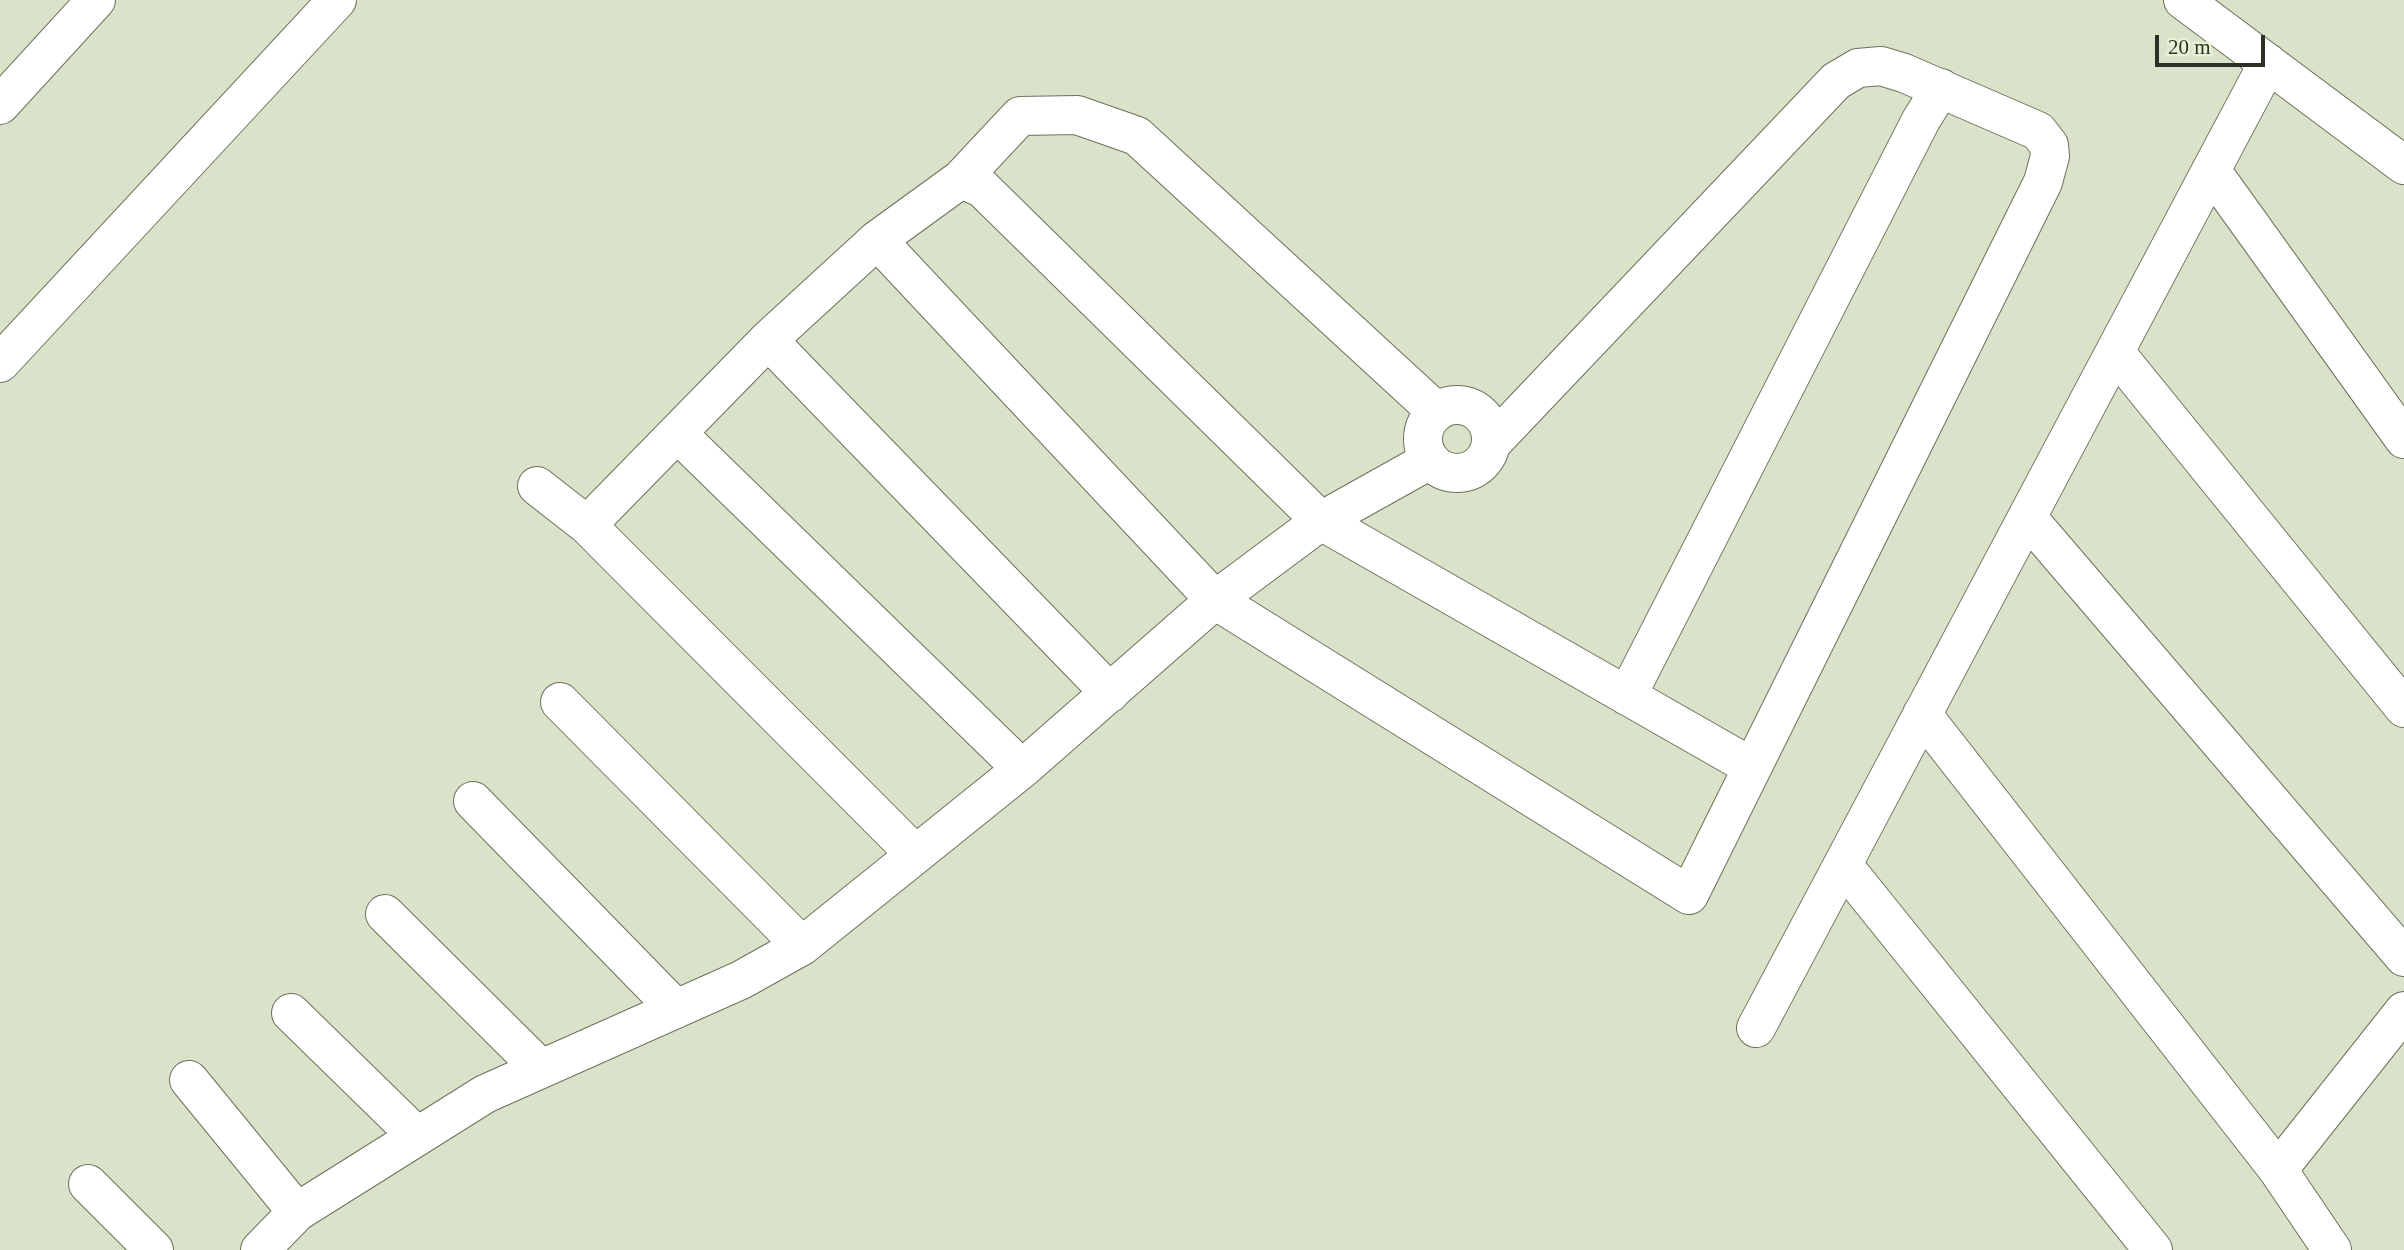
<!DOCTYPE html>
<html>
<head>
<meta charset="utf-8">
<style>
	body { margin:0 }
	#map { position:relative; width:2404px; height:1250px; overflow:hidden; background:#dae2c9; font-family:Georgia,serif }
	canvas { display:block }
	.scale { position:absolute; left:2155px; top:35px; width:110px; height:32px; box-sizing:border-box; border:4px solid #2d3026; border-top:0; padding-left:9px; font-size:21px; line-height:24px; white-space:nowrap; color:#2d3026; -webkit-text-stroke:5px #e8f0d6; paint-order:stroke }
</style>
</head>
<body>
<div id="map">
<canvas width="2404" height="1250"></canvas>
<div class="scale">20 m</div>
</div>
<script>
const ctx = document.querySelector('canvas').getContext('2d');
ctx.lineJoin = 'round';
const poly = rows => new Path2D(rows.map(r => 'M' + r).join(''));
function trace(path, color, width, dash) { ctx.strokeStyle = color; ctx.lineWidth = width; ctx.lineCap = dash ? 'butt' : 'round'; ctx.setLineDash(dash || []); ctx.stroke(path); }
const street = poly([
	[2183,0,2404,165],
	[0,105,96,0],
	[2211,170,2404,439],
	[961,179,1020,116,1077,115,1137,136,1437,412],
	[877,240,1215,600,1689,895,2043,182,2050,156,2049,145,2038,131,1904,73,1881,66,1858,68,1836,81,1491,444],
	[768,340,877,240,961,179,982,188,1321,521,1752,767],
	[2115,352,2404,708],
	[0,363,337,0],
	'1423 439a34 34 0 1 1 68 0a34 34 0 1 1-68 0Z',
	[677,433,1022,769],
	[537,486,587,525,915,854],
	[2027,517,2404,957],
	[587,525,768,340,1110,693],
	[1627,696,1921,120,1941,88],
	[560,702,802,946],
	[1922,714,2278,1170,2332,1250],
	[473,801,676,1009],
	[1843,865,2153,1250],
	[385,914,541,1069],
	[291,1013,417,1136],
	[1756,1028,2268,63],
	[189,1080,297,1212],
	[2278,1170,2404,1011],
	[88,1184,154,1250],
	[260,1250,297,1212,485,1094,741,980,802,946,1022,769,1215,600,1321,521,1430,460]
]);
trace(street, '#6b725b', 40);
trace(street, '#fff', 38);
</script>
</body>
</html>
